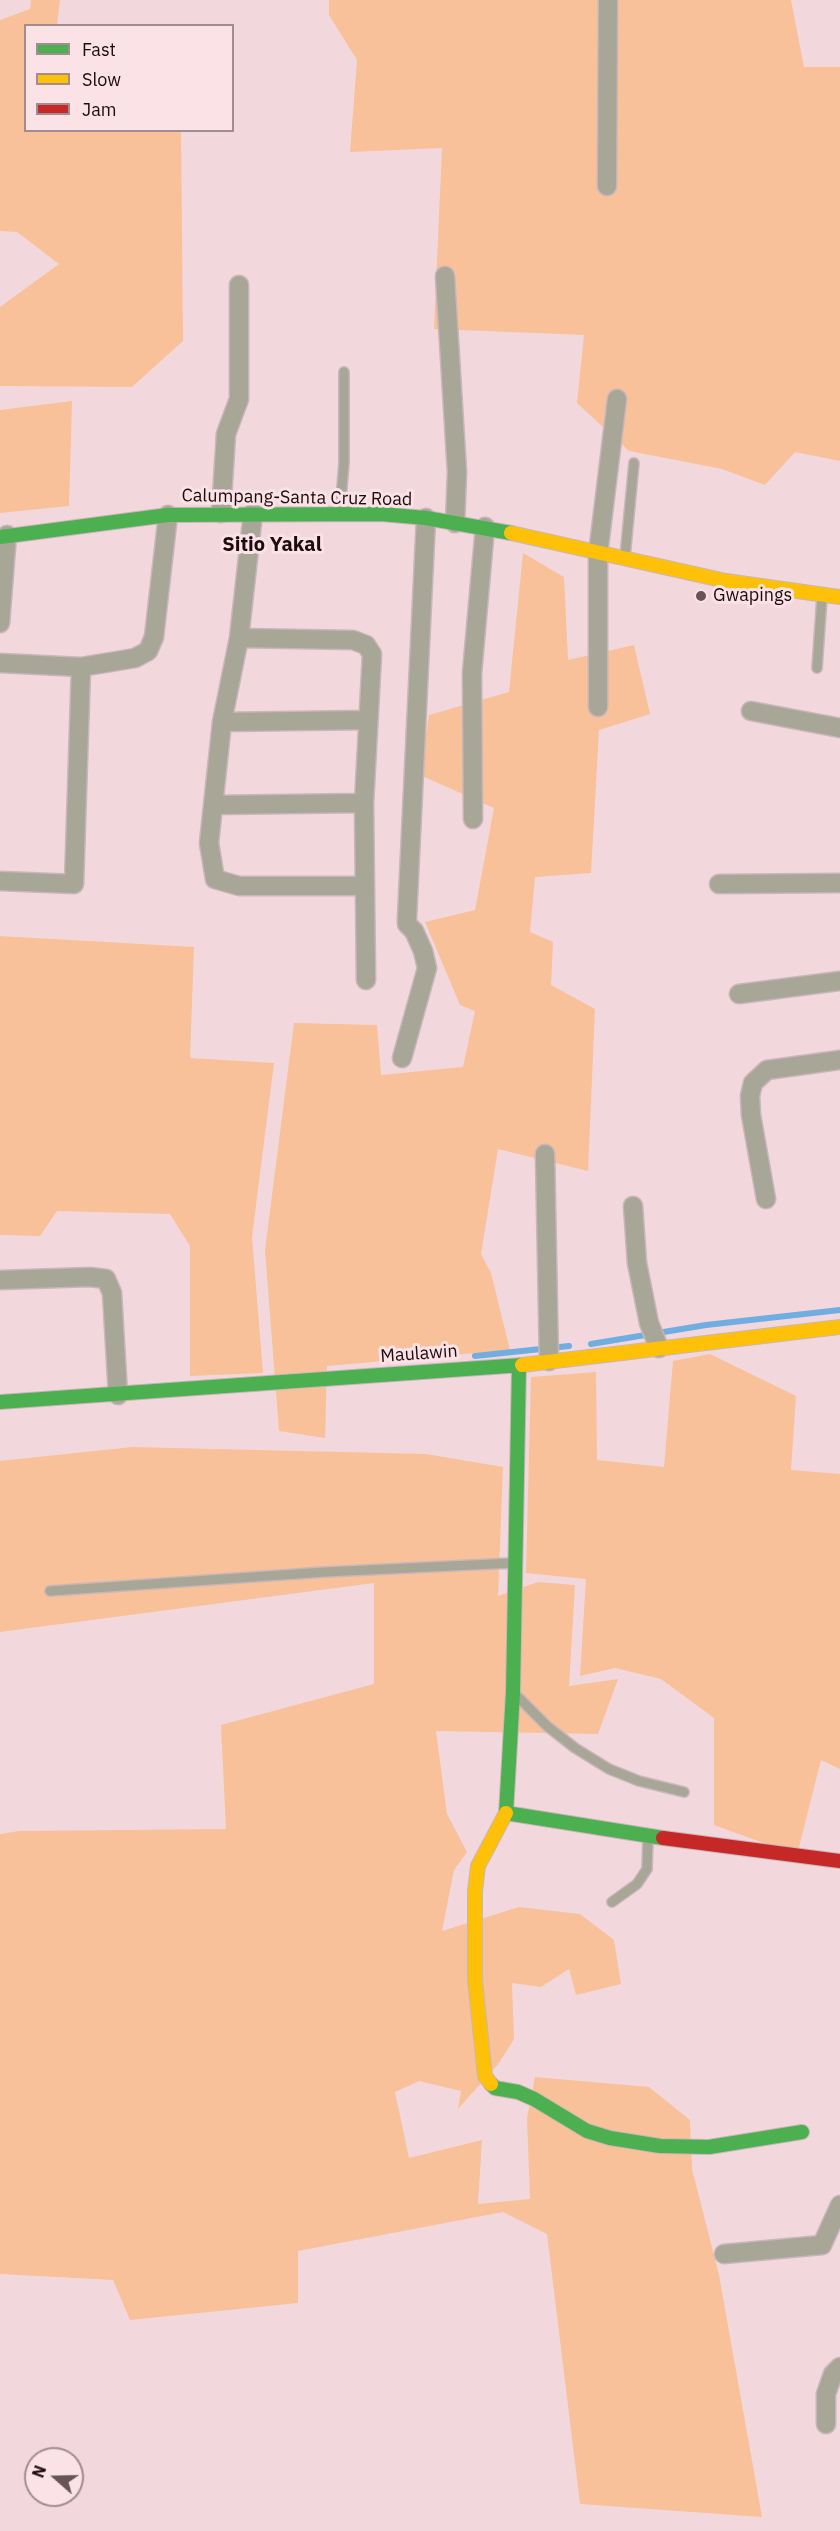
<!DOCTYPE html>
<html>
<head>
<meta charset="utf-8">
<style>
	body { margin:0 }
	#map { position:relative; width:840px; height:2531px; overflow:hidden; background:#f2d8dd; font-family:"IBM Plex Sans",sans-serif }
	canvas { display:block }
	.legend { position:absolute; left:24px; top:24px; width:210px; height:108px; box-sizing:border-box; background:#fae2e7; border:2px solid #a28c91; margin:0; padding:8px 10px; list-style:none; font-size:18px; color:#1d0b0f }
	.legend li { display:flex; align-items:center; gap:12px; height:30px }
	.legend b { width:30px; border:2px solid #a28c91 }
	.north { position:absolute; left:24px; top:2447px; width:60px; height:60px; box-sizing:border-box; background:#fae2e7; border:2px solid #a28c91; border-radius:50%; rotate:290deg; font-size:16px; font-weight:700; line-height:24px; text-align:center; color:#1d0b0f }
	.north::after { content:''; display:block; margin:auto; width:21px; height:27px; background:#685357; clip-path:polygon(50% 0,100% 100%,50% 72%,0 100%) }
</style>
</head>
<body>
<div id="map">
<canvas width="840" height="2531"></canvas>
<ul class="legend">
<li><b style="height:8px;background:#4caf50"></b>Fast</li>
<li><b style="height:8px;background:#ffc107"></b>Slow</li>
<li><b style="height:8px;background:#c62828"></b>Jam</li>
</ul>
<div class="north">N</div>
</div>
<script>
const ctx = document.querySelector('canvas').getContext('2d');
ctx.lineJoin = 'round';
function fill(path, color) { ctx.fillStyle = color; ctx.fill(path, 'evenodd'); }
const poly = rows => new Path2D(rows.map(r => 'M' + r).join(''));
function trace(path, color, width, dash) { ctx.strokeStyle = color; ctx.lineWidth = width; ctx.lineCap = dash ? 'butt' : 'round'; ctx.setLineDash(dash || []); ctx.stroke(path); }
function write(font, color, halo, rows, align = 'center') {
  ctx.font = font + ' "IBM Plex Sans",sans-serif'; ctx.lineWidth = 6; ctx.setLineDash([]); ctx.textBaseline = 'middle'; ctx.strokeStyle = halo; ctx.fillStyle = color; for (const [text, x, y, turn = 0] of rows) {
    ctx.save(); ctx.translate(x, y); ctx.rotate((+turn || 0) * Math.PI / 180); ctx.textAlign = isNaN(turn) ? turn : align; if (halo) ctx.strokeText(text, 0, 0); ctx.fillText(text, 0, 0); ctx.restore();
  }
}
const green = poly([
	[31,0,60,0,57,25,26,26,26,130,181,131,183,341,132,387,0,386,0,307,59,264,17,232,0,231,0,20,30,9],
	[329,0,791,0,804,67,840,67,840,461,795,452,765,485,722,469,629,451,577,403,584,335,434,329,442,148,350,152,357,60,329,15],
	[72,401,69,506,0,513,0,410],
	[523,553,564,577,568,660,634,645,650,714,599,730,591,873,535,877,530,932,553,942,551,985,595,1009,588,1171,498,1149,481,1254,491,1273,510,1350,327,1366,325,1438,279,1431,265,1250,294,1023,377,1025,381,1075,463,1067,475,1011,460,1005,425,922,475,910,494,808,420,775,429,715,509,692],
	[0,936,194,947,190,1058,274,1063,252,1237,263,1373,190,1376,190,1246,170,1214,57,1211,40,1236,0,1235],
	[710,1354,796,1396,791,1470,840,1474,840,1769,821,1760,797,1855,714,1825,714,1718,661,1679,615,1668,580,1676,586,1579,526,1573,531,1377,596,1372,597,1460,664,1467,673,1361],
	[132,1447,426,1454,503,1467,498,1596,538,1582,575,1585,569,1686,618,1679,598,1734,436,1731,447,1814,467,1852,454,1870,442,1931,519,1907,580,1914,614,1940,621,1984,576,1995,569,1969,541,1987,512,1983,514,2039,499,2063,458,2109,461,2091,419,2081,395,2092,409,2158,482,2140,478,2204,530,2199,527,2118,535,2077,649,2087,690,2120,692,2169,719,2275,762,2517,580,2504,547,2234,503,2212,298,2251,298,2303,130,2320,113,2280,0,2274,0,1834,19,1831,226,1829,221,1725,374,1684,374,1583,0,1632,0,1461]
]);
const stream = poly([
	[591,1344,706,1325,840,1310],
	[475,1356,569,1346]
]);
const lane = poly([
	[340,511,344,463,344,372],
	[625,557,634,463],
	[817,668,822,597],
	[50,1591,325,1572,513,1563],
	[517,1696,547,1726,575,1748,609,1769,639,1781,684,1792],
	[612,1902,637,1884,647,1869,648,1838]
]);
const street = poly([
	[607,186,608,0],
	[445,276,457,472,455,523],
	[221,513,226,434,239,399,239,285],
	[253,513,239,638,222,722,209,843,215,879,239,886,364,886],
	[0,623,7,535],
	[239,638,353,640,366,645,372,654,364,803,366,980],
	[0,663,81,667,135,658,148,651,154,637,168,515],
	[598,707,598,554,617,399],
	[751,711,840,728],
	[222,722,367,720],
	[214,805,364,803],
	[473,819,472,673,485,527],
	[0,881,74,884,81,667],
	[719,884,840,883],
	[739,994,840,981],
	[402,1058,427,968,423,951,414,931,407,924,407,918,426,518],
	[545,1154,549,1361],
	[766,1199,751,1115,750,1096,753,1083,767,1070,840,1060],
	[633,1206,637,1263,649,1323,659,1348],
	[0,1280,90,1277,106,1279,112,1293,118,1395],
	[724,2254,822,2245,840,2205],
	[826,2424,826,2394,833,2374,840,2367]
]);
const fast = poly([
	[0,537,168,515,381,514,426,518,511,533],
	[519,1365,513,1692,506,1813,663,1838],
	[0,1402,522,1365],
	[491,2084,495,2088,518,2092,534,2099,587,2131,610,2138,660,2146,709,2147,802,2132]
]);
const slow = poly([
	[511,533,726,581,840,597],
	[522,1365,840,1327],
	[491,2084,485,2076,475,1980,475,1891,478,1866,506,1813]
]);
const jam = poly([
	[663,1838,840,1861]
]);
const markers = [
	[701,596,6,"#685357"]
];
const streetNames = [
	["Calumpang-Santa Cruz Road",297,498,1],
	["Maulawin",419,1354,-4]
];
const poiNames = [
	["Gwapings",713,596]
];
const neighbourhoodNames = [
	["Sitio Yakal",272,545]
];
fill(green, '#f8c199');
trace(stream, '#70aee2', 6);
trace(lane, '#c9b6ba', 12);
trace(street, '#c9b6ba', 21);
trace(fast, '#c9b6ba', 16);
trace(slow, '#c9b6ba', 16);
trace(jam, '#c9b6ba', 16);
trace(lane, '#a7a697', 9);
trace(street, '#a7a697', 18);
trace(fast, '#4caf50', 14);
trace(slow, '#ffc107', 14);
trace(jam, '#c62828', 14);
for (const [x, y, r, color] of markers) { const dot = new Path2D(); dot.arc(x, y, r, 0, 2 * Math.PI); ctx.fillStyle = color; ctx.fill(dot); trace(dot, '#fae2e7', 2); }
write('18px', '#1d0b0f', '#fae2e7', streetNames);
write('18px', '#1d0b0f', '#fae2e7', poiNames, 'left');
write('bold 20px', '#1d0b0f', '#fae2e7', neighbourhoodNames);
</script>
</body>
</html>
